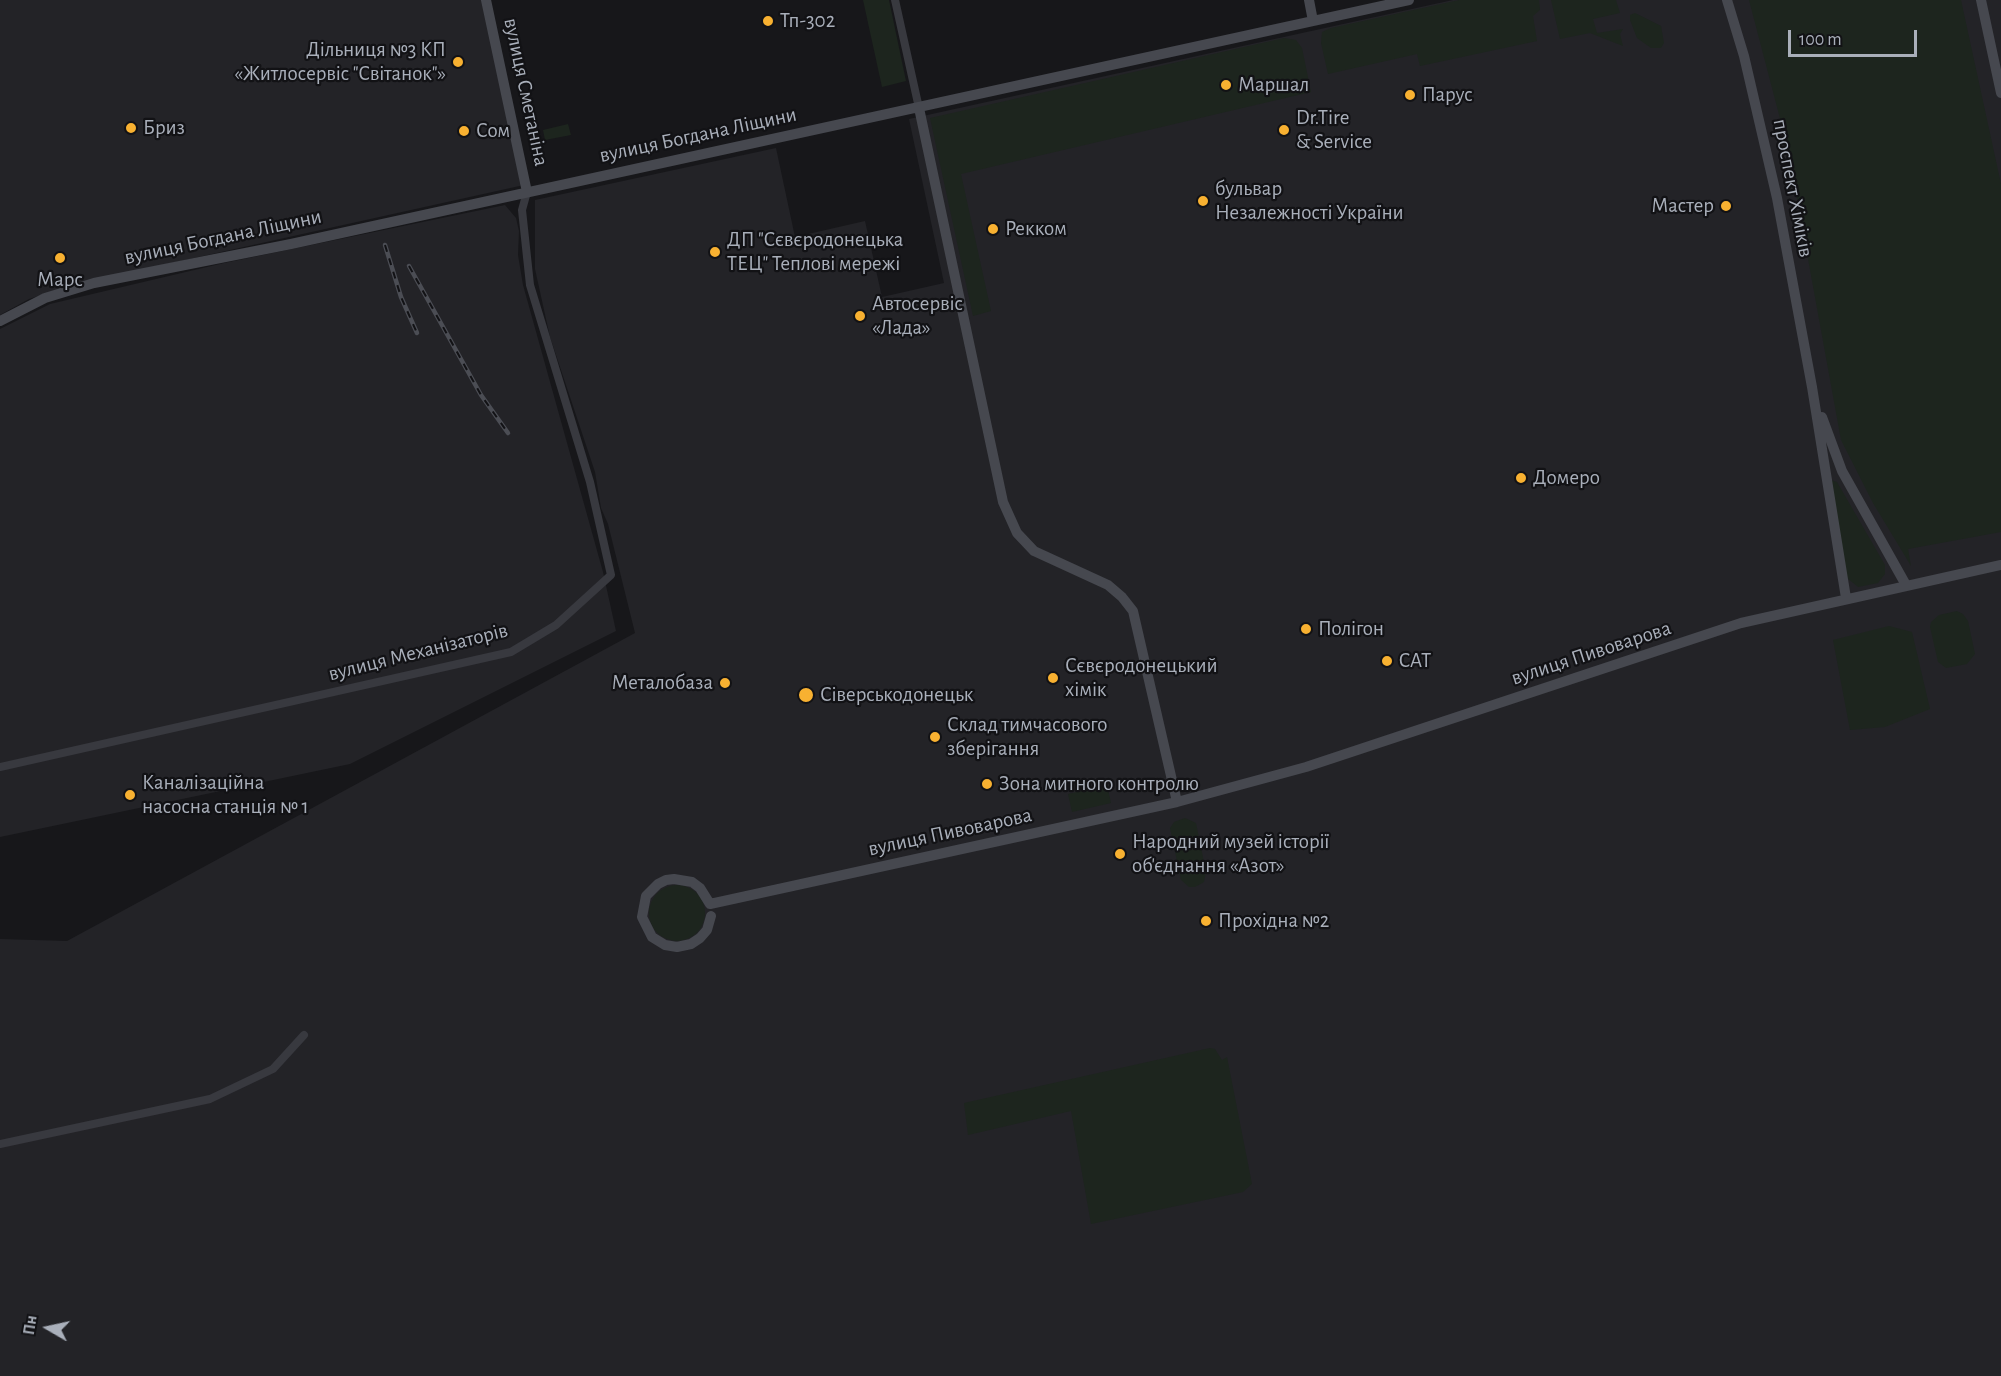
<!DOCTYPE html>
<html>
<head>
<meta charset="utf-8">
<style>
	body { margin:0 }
	#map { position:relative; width:2001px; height:1376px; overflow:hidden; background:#17171a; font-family:"Alegreya Sans",sans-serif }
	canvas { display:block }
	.north { position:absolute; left:18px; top:1298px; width:60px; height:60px; -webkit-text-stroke:4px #121215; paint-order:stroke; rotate:279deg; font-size:16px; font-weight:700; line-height:24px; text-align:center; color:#a9afba }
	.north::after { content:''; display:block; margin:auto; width:21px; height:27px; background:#a9afba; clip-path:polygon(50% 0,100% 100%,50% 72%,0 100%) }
	.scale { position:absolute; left:1788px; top:30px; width:129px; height:27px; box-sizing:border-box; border:3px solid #a9afba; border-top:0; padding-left:8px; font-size:18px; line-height:21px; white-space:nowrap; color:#a9afba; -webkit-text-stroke:4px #121215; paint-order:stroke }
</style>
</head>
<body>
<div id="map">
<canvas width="2001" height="1376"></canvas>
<div class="north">Пн</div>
<div class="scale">100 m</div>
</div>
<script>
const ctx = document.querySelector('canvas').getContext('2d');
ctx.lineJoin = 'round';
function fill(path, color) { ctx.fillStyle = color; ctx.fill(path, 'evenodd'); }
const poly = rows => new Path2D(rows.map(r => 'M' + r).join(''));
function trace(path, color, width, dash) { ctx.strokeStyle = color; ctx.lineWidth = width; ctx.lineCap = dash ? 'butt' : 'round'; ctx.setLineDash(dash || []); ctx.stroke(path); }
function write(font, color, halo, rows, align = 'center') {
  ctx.font = font + ' "Alegreya Sans",sans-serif'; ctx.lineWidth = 4.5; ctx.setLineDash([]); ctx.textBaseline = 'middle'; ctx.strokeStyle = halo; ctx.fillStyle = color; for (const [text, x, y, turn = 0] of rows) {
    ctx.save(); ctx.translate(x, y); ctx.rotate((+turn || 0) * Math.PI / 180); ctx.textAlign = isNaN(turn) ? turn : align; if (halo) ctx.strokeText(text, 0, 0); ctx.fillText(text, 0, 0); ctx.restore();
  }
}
const built = poly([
	[0,0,483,0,524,185,72,285,29,299,0,315],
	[1453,0,2001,0,2001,1376,0,1376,0,939,67,941,635,633,608,524,601,508,595,472,550,337,535,269,535,200,776,148,795,237,865,221,882,297,944,283,909,119],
	[505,205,516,218,519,231,518,255,523,285,603,572,616,631,350,764,0,837,0,329,50,304,224,263]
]);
const green = poly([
	[863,0,889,0,906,81,882,87],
	[1459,0,1539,0,1540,10,1533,16,1537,41,1420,66,1417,54,1328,74,1321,43,1322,32,1331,28],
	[1551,0,1616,0,1620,13,1593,19,1597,33,1623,29,1620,34,1623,46,1590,33,1560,39],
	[1749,0,1961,0,2001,184,2001,532,1908,549,1911,566,1873,503,1841,440,1788,149],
	[1635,13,1661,26,1664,43,1661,48,1651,48,1637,38,1630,20,1630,15],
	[1284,38,1296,40,1302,48,1311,92,961,174,991,311,973,316,930,118],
	[568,124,571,135,545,140,543,130],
	[1831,480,1837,482,1885,565,1885,574,1878,583,1858,587,1847,578],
	[1957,611,1963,614,1968,621,1975,654,1967,664,1946,668,1938,662,1930,627,1931,622,1939,615],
	[1889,626,1912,632,1930,709,1885,727,1850,730,1833,640],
	[1107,785,1111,803,1072,812,1068,794],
	[1185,818,1196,823,1206,872,1204,882,1195,887,1189,887,1181,880,1170,828,1174,822],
	'649 913a28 28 0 1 1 56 0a28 28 0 1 1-56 0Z',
	[1210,1048,1215,1049,1222,1060,1227,1057,1252,1184,1243,1192,1091,1224,1071,1111,968,1135,964,1103]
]);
const street = poly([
	[895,0,919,108],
	[0,767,511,652,556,625,611,575,590,482,530,285,522,210,527,192],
	[0,1144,210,1099,273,1069,304,1035]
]);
const secondary = poly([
	[486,0,527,192],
	[1309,0,1313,21],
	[1727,0,1744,56,1777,198,1812,387,1846,598],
	[1981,0,2001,93],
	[919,108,1003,502,1017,533,1034,551,1108,585,1122,597,1133,611,1177,802],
	[0,321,45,298,94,283,291,244,1409,0],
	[1822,417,1842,471,1906,585],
	[711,916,707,930,700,938,691,944,677,947,665,945,652,937,642,917,646,896,658,884,666,880,674,879,692,882,700,888,710,904,1177,802,1306,767,1741,623,2001,565]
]);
const rail = poly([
	[385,245,401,297,417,333],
	[409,266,481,395,508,433]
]);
const markers = [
	[768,21,6,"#f8b131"],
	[458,62,6,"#f8b131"],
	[1226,85,6,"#f8b131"],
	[1410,95,6,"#f8b131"],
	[131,128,6,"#f8b131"],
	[1284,130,6,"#f8b131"],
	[464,131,6,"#f8b131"],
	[1203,201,6,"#f8b131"],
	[1726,206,6,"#f8b131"],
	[993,229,6,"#f8b131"],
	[715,252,6,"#f8b131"],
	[60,258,6,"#f8b131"],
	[860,316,6,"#f8b131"],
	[1521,478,6,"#f8b131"],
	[1306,629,6,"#f8b131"],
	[1387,661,6,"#f8b131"],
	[1053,678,6,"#f8b131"],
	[725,683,6,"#f8b131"],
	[806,695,8,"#f8b131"],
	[935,737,6,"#f8b131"],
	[987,784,6,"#f8b131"],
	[130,795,6,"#f8b131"],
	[1120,854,6,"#f8b131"],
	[1206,921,6,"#f8b131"]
];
const poiNames = [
	["Тп-302",780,21],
	["Дільниця №3 КП",446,50,"right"],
	["«Житлосервіс \"Світанок\"»",446,74,"right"],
	["Маршал",1238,85],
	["Парус",1422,95],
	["Dr.Tire",1296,118],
	["& Service",1296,142],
	["Бриз",143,128],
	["Сом",476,131],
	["бульвар",1215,189],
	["Незалежності України",1215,213],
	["Мастер",1714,206,"right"],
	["Рекком",1005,229],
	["ДП \"Сєвєродонецька",727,240],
	["ТЕЦ\" Теплові мережі",727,264],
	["Марс",60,280,"center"],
	["Автосервіс",872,304],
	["«Лада»",872,328],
	["Домеро",1533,478],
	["Полігон",1318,629],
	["CAT",1399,661],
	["Сєвєродонецький",1065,666],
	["хімік",1065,690],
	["Металобаза",713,683,"right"],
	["Сіверськодонецьк",820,695],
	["Склад тимчасового",947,725],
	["зберігання",947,749],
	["Каналізаційна",142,783],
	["насосна станція № 1",142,807],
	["Зона митного контролю",999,784],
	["Народний музей історії",1132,842],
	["об'єднання «Азот»",1132,866],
	["Прохідна №2",1218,921]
];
const streetNames = [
	["вулиця Сметаніна",526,92,78],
	["вулиця Богдана Ліщини",698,135,-12],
	["проспект Хіміків",1793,188,79],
	["вулиця Богдана Ліщини",223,237,-12],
	["вулиця Механізаторів",418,652,-14],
	["вулиця Пивоварова",1591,653,-18],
	["вулиця Пивоварова",950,832,-12]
];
fill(built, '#232327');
fill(green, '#1d251e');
trace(street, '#38393f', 8);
trace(secondary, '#46484f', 10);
trace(rail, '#4b4d54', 4.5);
trace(rail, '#121215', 2, [7]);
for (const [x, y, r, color] of markers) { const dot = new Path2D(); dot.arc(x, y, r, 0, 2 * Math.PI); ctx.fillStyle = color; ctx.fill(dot); trace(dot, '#121215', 2); }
write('21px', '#a9afba', '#121215', poiNames, 'left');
write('21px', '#a9afba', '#121215', streetNames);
</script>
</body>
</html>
